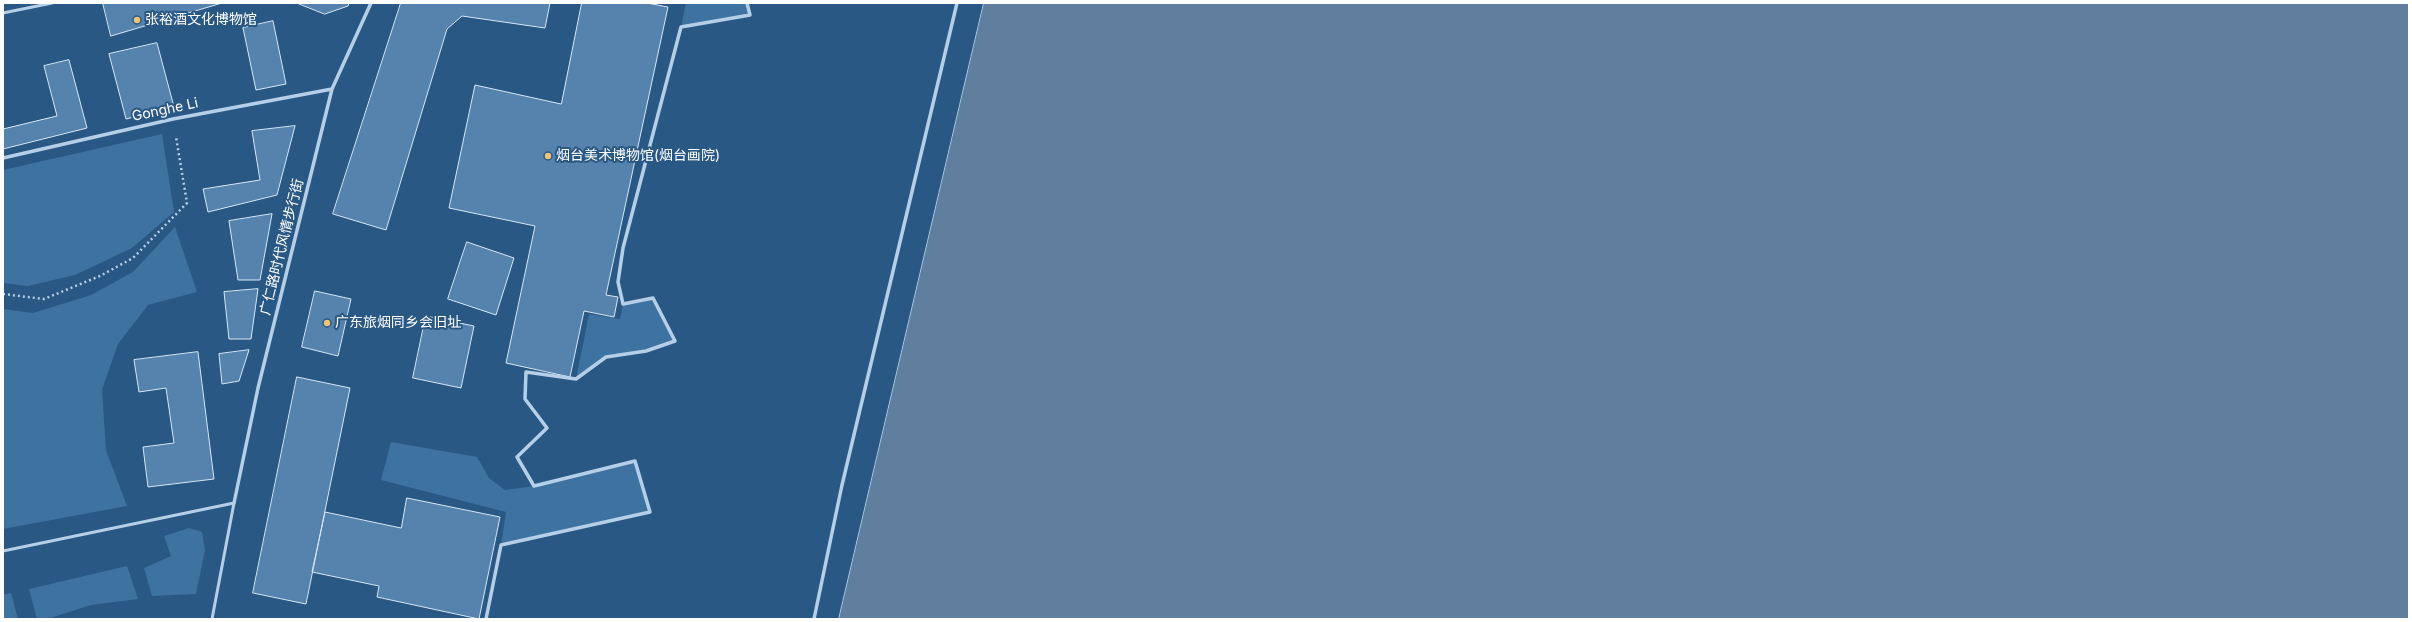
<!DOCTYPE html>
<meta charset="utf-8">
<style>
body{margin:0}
#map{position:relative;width:2412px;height:622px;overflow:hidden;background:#295884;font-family:Inter,sans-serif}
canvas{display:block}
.frame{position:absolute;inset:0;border:4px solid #fff;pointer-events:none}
</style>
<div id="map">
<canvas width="2412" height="622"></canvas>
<div class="frame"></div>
</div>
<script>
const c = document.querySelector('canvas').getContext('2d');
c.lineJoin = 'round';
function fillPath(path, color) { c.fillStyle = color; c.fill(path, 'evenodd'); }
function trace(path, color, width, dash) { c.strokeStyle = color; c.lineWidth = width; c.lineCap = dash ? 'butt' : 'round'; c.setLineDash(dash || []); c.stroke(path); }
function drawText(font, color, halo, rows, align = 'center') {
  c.font = font + ' Inter,"Noto Sans SC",sans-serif'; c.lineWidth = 4; c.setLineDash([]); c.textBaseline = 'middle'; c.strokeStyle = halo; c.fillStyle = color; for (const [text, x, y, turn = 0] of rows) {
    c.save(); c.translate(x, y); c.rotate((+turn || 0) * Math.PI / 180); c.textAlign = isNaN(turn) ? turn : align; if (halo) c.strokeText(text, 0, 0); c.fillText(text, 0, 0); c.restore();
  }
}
const green = new Path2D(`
 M 686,3 L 747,3 L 750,15 L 681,27 Z
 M 162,134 L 174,212 L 132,248 L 75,275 L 28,286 L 3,283 L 3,170 Z
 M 175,227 L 197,292 L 148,305 L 118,344 L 102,390 L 106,450 L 127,506 L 3,529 L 3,309 L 33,313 L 91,295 L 133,272 Z
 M 653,298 L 675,341 L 646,351 L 606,357 L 576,379 L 589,314 L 620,319 L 623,304 Z
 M 391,442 L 477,457 L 489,478 L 505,490 L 534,486 L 635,461 L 650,512 L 501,545 L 506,512 L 381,480 Z
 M 189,528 L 202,532 L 205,550 L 196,594 L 152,596 L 144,568 L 171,556 L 164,536 Z
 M 127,566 L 138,599 L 91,605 L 47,619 L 37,619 L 29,589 Z
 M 11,593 L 18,619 L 3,619 L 3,595 Z`);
const water = new Path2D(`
 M 984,3 L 2409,3 L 2409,619 L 839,619 Z`);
const building = new Path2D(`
 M 103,3 L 222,3 L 111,36 Z
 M 297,3 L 349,3 L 348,6 L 325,14 Z
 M 401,3 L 550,3 L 545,28 L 462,16 L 447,29 L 386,230 L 333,214 Z
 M 582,3 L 647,3 L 668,7 L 606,295 L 618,297 L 614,317 L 584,311 L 570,377 L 506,363 L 535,226 L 449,208 L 475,85 L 561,104 Z
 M 273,21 L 286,84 L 256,90 L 243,28 Z
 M 157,43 L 174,107 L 126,119 L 109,54 Z
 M 69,60 L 87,128 L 3,149 L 3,129 L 57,116 L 44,66 Z
 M 295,126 L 277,195 L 208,212 L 203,189 L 260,180 L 252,131 Z
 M 272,214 L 260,280 L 238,280 L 229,221 Z
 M 467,242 L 514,258 L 496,315 L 448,299 Z
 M 258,289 L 251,339 L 229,339 L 224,292 Z
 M 315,291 L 351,299 L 338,356 L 302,347 Z
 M 426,316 L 474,326 L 461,388 L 413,378 Z
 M 249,350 L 239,381 L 222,384 L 219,354 Z
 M 198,352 L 214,479 L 148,487 L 143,447 L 174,443 L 166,388 L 139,392 L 134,360 Z
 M 297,377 L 350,388 L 306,604 L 253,593 Z
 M 407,498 L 500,517 L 479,619 L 377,597 L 379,586 L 312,572 L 325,512 L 401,528 Z`);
const path = new Path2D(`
 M 3,294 L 44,299 L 100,276 L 133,258 L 187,203 L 176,137`);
const service = new Path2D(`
 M 3,13 L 52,3
 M 3,551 L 234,503 L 212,619`);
const pedestrian = new Path2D(`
 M 3,158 L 173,119 L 332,89
 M 234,503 L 258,388 L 332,89 L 371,3
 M 486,619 L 501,545 L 650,512 L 635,461 L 534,486 L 517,457 L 547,428 L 525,399 L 526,372 L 576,379 L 606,357 L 646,351 L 675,341 L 653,298 L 623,304 L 618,282 L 623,248 L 681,27 L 750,15 L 747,3
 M 814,619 L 842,485 L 957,3`);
const markers = [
 [137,20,4,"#edc47b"],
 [548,156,4,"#edc47b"],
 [327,323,4,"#edc47b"]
];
const poiNames = [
 ["张裕酒文化博物馆",145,20],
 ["烟台美术博物馆(烟台画院)",556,156],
 ["广东旅烟同乡会旧址",335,323]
];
const streetNames = [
 ["Gonghe Li",165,110,-12],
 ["广仁路时代风情步行街",282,247,-76]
];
fillPath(green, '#3e72a0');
fillPath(water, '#607e9d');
trace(water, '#a9cae7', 1);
fillPath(building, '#5683ad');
trace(building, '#d7e7f6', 1);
trace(path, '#b4cfe7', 2.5, [2, 3]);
trace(service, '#b4cfe7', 3);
trace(pedestrian, '#b4cfe7', 3.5);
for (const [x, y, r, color] of markers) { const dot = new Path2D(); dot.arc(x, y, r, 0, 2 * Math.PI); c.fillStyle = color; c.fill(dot); trace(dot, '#295884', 1.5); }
drawText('14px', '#fff', '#295884', poiNames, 'left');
drawText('14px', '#fff', '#295884', streetNames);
</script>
